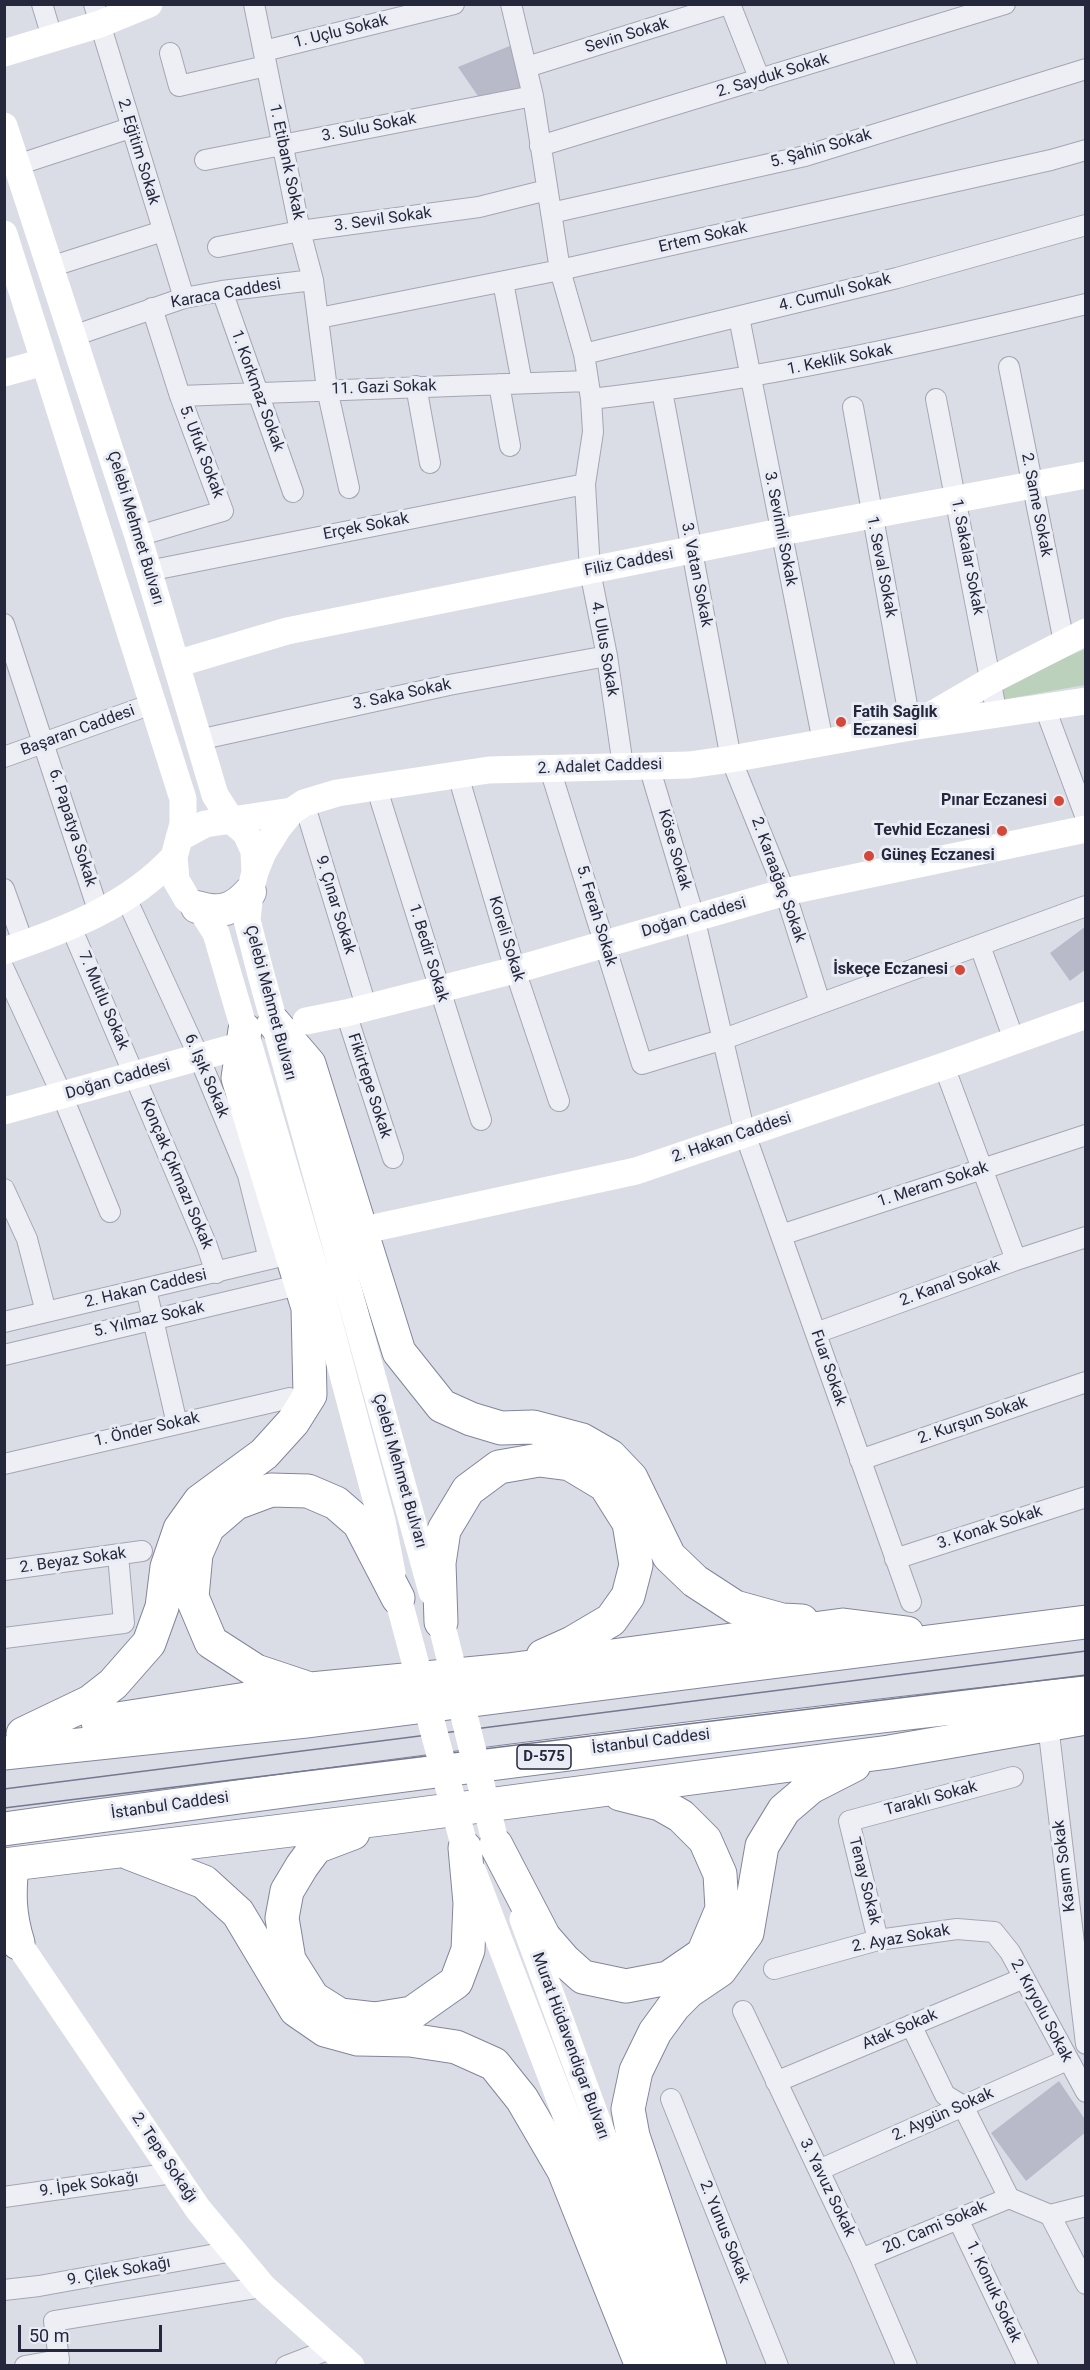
<!DOCTYPE html>
<meta charset="utf-8">
<style>
body{margin:0}
#map{position:relative;width:1090px;height:2370px;overflow:hidden;background:#dbdde6;font-family:Roboto,sans-serif}
canvas{display:block}
.frame{position:absolute;inset:0;border:6px solid #25273d;pointer-events:none}
.scale{position:absolute;left:18px;top:2325px;width:144px;height:27px;box-sizing:border-box;border:3px solid #25273d;border-top:0;padding-left:8px;font-size:18px;line-height:21px;white-space:nowrap;color:#25273d;-webkit-text-stroke:4px #eaecf4;paint-order:stroke}
</style>
<div id="map">
<canvas width="1090" height="2370"></canvas>
<div class="frame"></div>
<div class="scale">50 m</div>
</div>
<script>
const c = document.querySelector('canvas').getContext('2d');
c.lineJoin = 'round';
function fillPath(path, color) { c.fillStyle = color; c.fill(path, 'evenodd'); }
function trace(path, color, width, dash) { c.strokeStyle = color; c.lineWidth = width; c.lineCap = dash ? 'butt' : 'round'; c.setLineDash(dash || []); c.stroke(path); }
function drawText(font, color, halo, rows, align = 'center') {
  c.font = font + ' Roboto,sans-serif'; c.lineWidth = 6; c.setLineDash([]); c.textBaseline = 'middle'; c.strokeStyle = halo; c.fillStyle = color; for (const [text, x, y, turn = 0] of rows) {
    c.save(); c.translate(x, y); c.rotate((+turn || 0) * Math.PI / 180); c.textAlign = isNaN(turn) ? turn : align; if (halo) c.strokeText(text, 0, 0); c.fillText(text, 0, 0); c.restore();
  }
}
const green = new Path2D(`
 M 1085,649 L 1085,685 L 1001,700 L 999,686 Z`);
const building = new Path2D(`
 M 512,45 L 522,71 L 521,93 L 482,102 L 458,67 Z
 M 1086,926 L 1086,969 L 1070,981 L 1050,953 Z
 M 1059,2081 L 1086,2121 L 1086,2132 L 1026,2181 L 991,2133 Z`);
const street = new Path2D(`
 M 42,4 L 52,37
 M 94,4 L 184,298
 M 254,4 L 300,231 L 313,280 L 327,389 L 349,488
 M 511,4 L 533,96 L 560,270 L 584,354 L 591,399 L 593,432 L 585,484 L 590,571 L 607,656 L 623,766
 M 730,4 L 760,80
 M 264,51 L 454,4
 M 170,53 L 179,86 L 266,66
 M 527,67 L 728,4
 M 540,146 L 1005,4
 M 205,160 L 533,96
 M 17,165 L 130,128
 M 551,213 L 805,156 L 1086,69
 M 218,247 L 300,231 L 479,207 L 547,190
 M 50,267 L 163,231
 M 503,282 L 522,383
 M 222,291 L 293,492
 M 739,317 L 823,742
 M 319,318 L 560,270 L 1051,160 L 1086,150
 M 73,336 L 184,298 L 222,291 L 313,280
 M 584,354 L 897,278 L 1086,225
 M 1009,367 L 1064,642
 M 499,384 L 510,446
 M 416,386 L 430,463
 M 662,391 L 731,759 L 785,892 L 820,1003
 M 180,396 L 588,381
 M 591,399 C 759,380 922,344 1086,304
 M 936,399 L 997,715
 M 853,407 L 911,727
 M 138,536 L 223,511 L 180,396 L 152,308
 M 148,571 L 585,484
 M 4,624 L 99,913
 M 1045,708 L 1086,818
 M 198,740 L 449,685 L 607,656
 M 4,757 L 152,704
 M 649,766 L 694,917 L 745,1134 L 911,1602
 M 550,769 L 642,1064 L 724,1039 L 1086,906
 M 458,775 L 515,970 L 559,1101
 M 376,786 L 481,1120
 M 304,803 L 366,1006
 M 4,889 L 24,945
 M 126,898 L 199,1057 L 248,1175 L 269,1259
 M 71,927 L 207,1246 L 216,1273
 M 980,946 L 1014,1040
 M 4,969 L 62,1095 L 110,1212
 M 346,1013 L 393,1158
 M 944,1066 L 1016,1260
 M 4,1189 L 27,1239 L 46,1312
 M 781,1235 L 1086,1135
 M 146,1289 L 177,1424
 M 4,1322 L 282,1256
 M 816,1333 L 1016,1260 L 1086,1237
 M 4,1355 L 294,1286
 M 860,1460 L 1086,1382
 M 4,1464 L 290,1398
 M 895,1559 L 1086,1497
 M 4,1570 L 142,1551
 M 4,1638 L 124,1623 L 118,1555
 M 1048,1725 L 1086,2044
 M 878,1940 L 849,1821 L 1013,1777
 M 774,1969 L 878,1940 L 957,1929 L 994,1932 L 1010,1952 L 1086,2092
 M 743,2011 L 861,2259 L 907,2366
 M 911,2025 L 945,2095 L 963,2106 L 1009,2198 L 1050,2215 L 1086,2284
 M 776,2082 L 1024,1978
 M 671,2099 L 778,2366
 M 819,2170 L 1067,2060
 M 4,2197 L 173,2173
 M 1050,2215 L 1086,2206
 M 958,2219 L 1028,2366
 M 861,2259 L 1009,2198
 M 4,2290 L 39,2286 L 233,2251
 M 25,2366 L 59,2360 L 54,2321 L 263,2287
 M 286,2366 L 330,2349`);
const secondary = new Path2D(`
 M 4,53 L 100,24 L 149,4
 M 4,126 L 138,536 L 215,795 L 231,820 L 246,833 L 254,851 L 255,872 L 250,892 L 247,920 L 260,971 L 432,1592
 M 4,234 L 183,799 L 183,824 L 174,857 L 176,880 L 187,899 L 204,914 L 216,933 L 318,1281 L 382,1521 L 392,1573
 M 4,373 L 44,362
 M 176,664 L 287,631 L 781,532 L 1086,475
 M 923,720 L 990,681 L 1086,632
 M 179,838 L 205,824 L 292,811
 M 255,872 L 263,852 L 278,828 L 292,811 L 304,803 L 337,793 L 489,770 L 689,765 L 731,759 L 911,727 L 1086,701
 M 4,951 C 66,930 129,906 174,857
 M 306,1021 L 346,1013 L 515,970 L 785,892 L 1086,829
 M 4,1111 L 232,1048
 M 369,1229 L 636,1171 L 944,1066 L 1086,1015
 M 473,1872 L 662,2366
 M 523,1919 L 687,2366
 M 5,1928 L 18,1943 L 198,2209 L 263,2287 L 351,2366`);
const primary = new Path2D(`
 M 197,907 C 221,914 234,910 250,892`);
const highway = new Path2D(`
 M 274,1023 L 309,1064 L 399,1352 L 442,1406 L 471,1419 L 501,1428 L 533,1427 L 582,1440 L 610,1456 L 631,1478 L 669,1556 L 695,1581 L 735,1607 L 782,1620 L 802,1621
 M 441,1622 L 439,1563 L 444,1530 L 468,1490 L 499,1467 L 539,1460 L 570,1464 L 605,1485 L 629,1523 L 636,1565 L 628,1596 L 611,1620 L 572,1643 L 543,1656
 M 304,1687 L 256,1671 L 211,1642 L 192,1597 L 196,1554 L 208,1527 L 236,1503 L 271,1490 L 308,1491 L 336,1503 L 359,1523 L 398,1598
 M 98,1722 L 311,1689 L 508,1670 L 843,1625 L 907,1633
 M 23,1734 L 90,1702 L 113,1684 L 149,1643 L 162,1607 L 167,1567 L 180,1529 L 200,1501 L 264,1454 L 293,1422 L 310,1395 L 308,1308 L 238,1078 L 245,1030
 M 4,1753 L 306,1721 L 1086,1622
 M 4,1829 C 364,1779 724,1732 1086,1693
 M 353,1833 L 316,1847 L 302,1866 L 287,1891 L 282,1918 L 289,1960 L 313,1998 L 340,2015 L 375,2019 L 412,2013 L 456,1982 L 468,1950 L 470,1903 L 465,1848
 M 496,1845 L 544,1937 L 564,1960 L 583,1977 L 626,1986 L 668,1978 L 703,1954 L 722,1909 L 720,1874 L 705,1840 L 681,1816 L 660,1804 L 620,1794
 M 129,1853 L 204,1882 L 238,1913 L 296,2010 L 325,2030 L 358,2039 L 410,2040 L 456,2047 L 494,2064 L 522,2099 L 564,2171 L 642,2366
 M 12,1864 C 9,1894 9,1914 18,1943
 M 4,1865 L 397,1817 L 889,1752 L 1086,1718
 M 710,2366 L 633,2136 L 628,2109 L 636,2071 L 655,2032 L 674,2006 L 689,1991 L 720,1970 L 747,1933 L 762,1846 L 784,1810 L 811,1787 L 854,1765`);
const tram = new Path2D(`
 M 4,1789 L 1086,1651
 M 4,1808 L 1086,1675`);
const secondaryBridge = new Path2D(`
 M 398,1598 L 465,1848
 M 441,1622 L 496,1845`);
const markers = [
 [841,722,6,"#d34838"],
 [1059,801,6,"#d34838"],
 [1002,831,6,"#d34838"],
 [869,856,6,"#d34838"],
 [960,970,6,"#d34838"]
];
const shields = [
 [544,1757,54]
];
const shieldNames = [
 ["D-575",544,1757]
];
const streetNames = [
 ["1. Uçlu Sokak",341,32,-14],
 ["Sevin Sokak",627,36,-17],
 ["2. Sayduk Sokak",773,76,-17],
 ["3. Sulu Sokak",369,128,-11],
 ["5. Şahin Sokak",821,149,-16],
 ["2. Eğitim Sokak",138,152,73],
 ["1. Etibank Sokak",286,162,78],
 ["3. Sevil Sokak",383,220,-8],
 ["Ertem Sokak",703,238,-13],
 ["4. Cumulı Sokak",835,293,-14],
 ["Karaca Caddesi",226,294,-10],
 ["1. Keklik Sokak",840,360,-11],
 ["11. Gazi Sokak",384,388,-2],
 ["1. Korkmaz Sokak",257,391,70],
 ["5. Ufuk Sokak",201,452,69],
 ["2. Same Sokak",1036,505,79],
 ["Erçek Sokak",366,527,-11],
 ["Çelebi Mehmet Bulvarı",135,528,73],
 ["3. Sevimli Sokak",780,529,79],
 ["1. Sakalar Sokak",967,557,79],
 ["Filiz Caddesi",629,563,-11],
 ["1. Seval Sokak",881,567,79],
 ["3. Vatan Sokak",696,575,79],
 ["4. Ulus Sokak",604,649,80],
 ["3. Saka Sokak",402,695,-12],
 ["Başaran Caddesi",78,731,-20],
 ["2. Adalet Caddesi",600,767,-2],
 ["6. Papatya Sokak",72,828,72],
 ["Köse Sokak",674,850,74],
 ["2. Karaağaç Sokak",778,880,70],
 ["9. Çınar Sokak",335,905,73],
 ["5. Ferah Sokak",596,916,73],
 ["Doğan Caddesi",694,918,-16],
 ["Koreli Sokak",506,939,73],
 ["1. Bedir Sokak",428,953,73],
 ["7. Mutlu Sokak",103,1001,67],
 ["Çelebi Mehmet Bulvarı",270,1003,75],
 ["6. Işık Sokak",206,1076,67],
 ["Doğan Caddesi",118,1080,-16],
 ["Fikirtepe Sokak",369,1086,72],
 ["2. Hakan Caddesi",732,1138,-19],
 ["Konçak Çıkmazı Sokak",176,1174,67],
 ["1. Meram Sokak",933,1185,-18],
 ["2. Kanal Sokak",950,1284,-20],
 ["2. Hakan Caddesi",146,1289,-13],
 ["5. Yılmaz Sokak",149,1320,-13],
 ["Fuar Sokak",828,1368,71],
 ["2. Kurşun Sokak",973,1421,-19],
 ["1. Önder Sokak",147,1430,-13],
 ["Çelebi Mehmet Bulvarı",399,1471,74],
 ["3. Konak Sokak",990,1528,-18],
 ["2. Beyaz Sokak",73,1561,-8],
 ["İstanbul Caddesi",651,1742,-7],
 ["Taraklı Sokak",931,1799,-15],
 ["İstanbul Caddesi",170,1806,-8],
 ["Kasım Sokak",1065,1866,-97],
 ["Tenay Sokak",864,1881,76],
 ["2. Ayaz Sokak",901,1939,-10],
 ["2. Kıryolu Sokak",1041,2011,62],
 ["Atak Sokak",900,2030,-23],
 ["Murat Hüdavendigar Bulvarı",570,2046,70],
 ["2. Aygün Sokak",943,2115,-24],
 ["2. Tepe Sokağı",164,2158,56],
 ["9. İpek Sokağı",89,2185,-8],
 ["3. Yavuz Sokak",827,2188,64],
 ["20. Cami Sokak",935,2228,-23],
 ["2. Yunus Sokak",724,2232,68],
 ["9. Çilek Sokağı",119,2272,-10],
 ["1. Konuk Sokak",993,2292,65]
];
const poiNames = [
 ["Fatih Sağlık",853,713,"left"],
 ["Eczanesi",853,731,"left"],
 ["Pınar Eczanesi",1047,801],
 ["Tevhid Eczanesi",990,831],
 ["Güneş Eczanesi",881,856,"left"],
 ["İskeçe Eczanesi",948,970]
];
fillPath(green, '#bcd1bc');
fillPath(building, '#b8bac9');
trace(street, '#a4a6b3', 22);
trace(primary, '#9a9eb2', 34);
trace(highway, '#82869d', 35);
trace(street, '#eeeef5', 20);
trace(secondary, '#fff', 27);
trace(primary, '#fff', 32);
trace(highway, '#fff', 33);
trace(tram, '#747890', 1.5);
trace(secondaryBridge, '#fff', 27);
for (const [x, y, r, color] of markers) { const dot = new Path2D(); dot.arc(x, y, r, 0, 2 * Math.PI); c.fillStyle = color; c.fill(dot); trace(dot, '#eaecf4', 2); }
for (const [x, y, w] of shields) { const box = new Path2D(); box.roundRect(x - w / 2, y - 12, w, 24, 4.5); c.fillStyle = '#eaecf4'; c.fill(box); trace(box, '#25273d', 1.5); }
drawText('bold 15px', '#25273d', null, shieldNames);
drawText('16px', '#25273d', '#eaecf4', streetNames);
drawText('bold 16px', '#25273d', '#eaecf4', poiNames, 'right');
</script>
